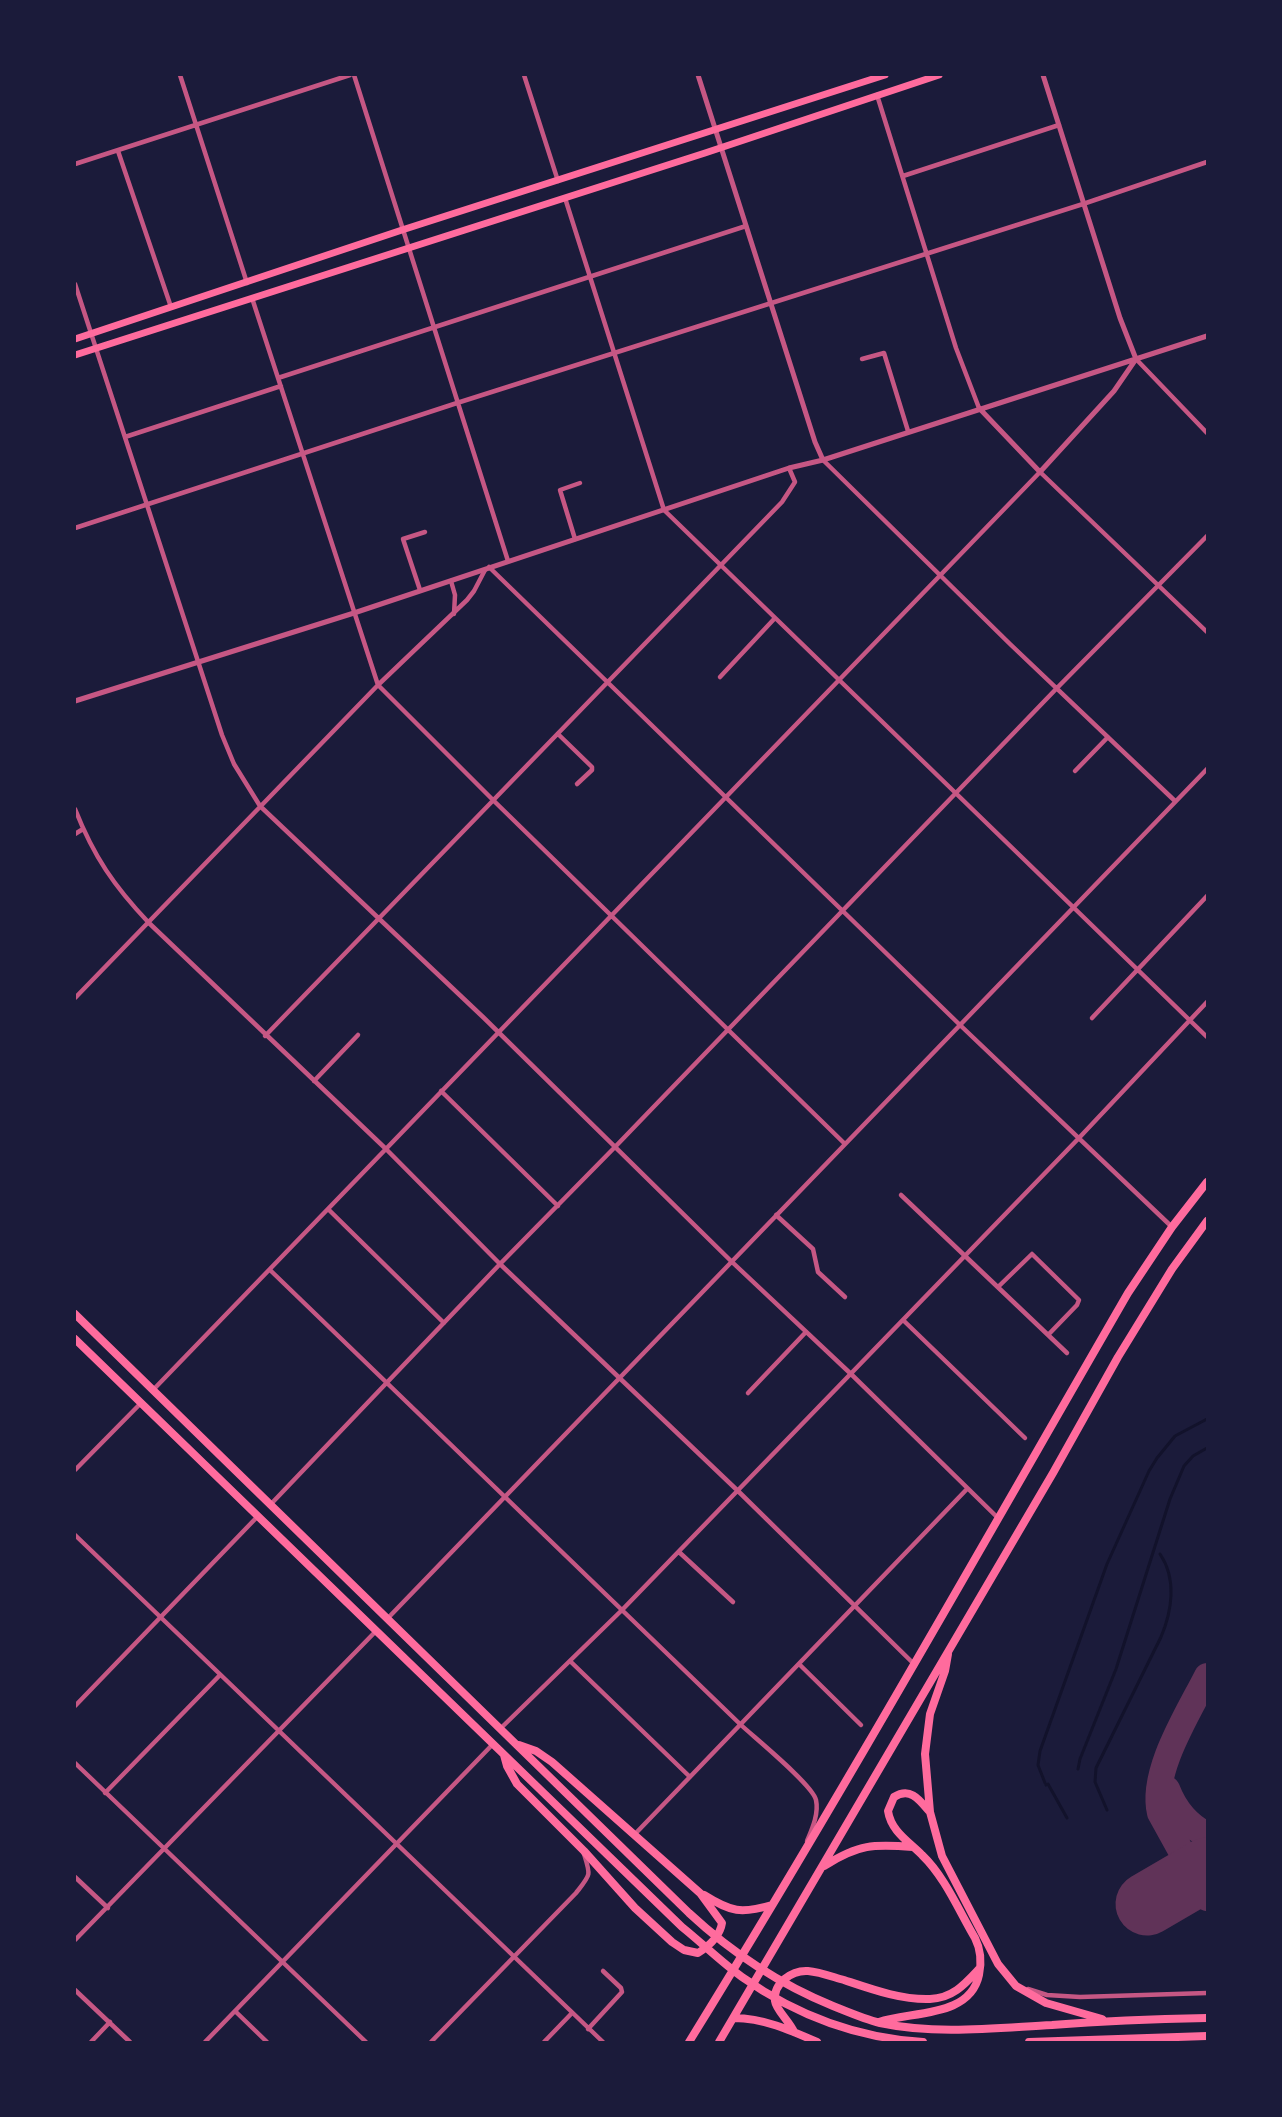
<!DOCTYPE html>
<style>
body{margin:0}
#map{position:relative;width:1282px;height:2117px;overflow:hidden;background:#1b1b3a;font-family:"Archivo Narrow",sans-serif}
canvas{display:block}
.frame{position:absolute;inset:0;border:76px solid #1b1b3a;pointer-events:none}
</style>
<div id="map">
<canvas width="1282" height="2117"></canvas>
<div class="frame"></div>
</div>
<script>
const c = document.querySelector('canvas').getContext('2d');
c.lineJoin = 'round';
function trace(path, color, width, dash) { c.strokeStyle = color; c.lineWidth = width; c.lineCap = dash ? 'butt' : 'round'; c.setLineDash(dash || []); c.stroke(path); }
const stream = new Path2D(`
 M 1078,1769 L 1080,1759 L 1116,1669 L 1170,1499 L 1184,1466 L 1193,1456 L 1207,1448
 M 1045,1783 L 1038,1765 L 1040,1751 L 1107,1564 L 1149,1471 L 1157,1458 L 1175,1436 L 1207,1419
 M 1046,1785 L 1048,1784 L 1067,1818
 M 1107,1810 L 1095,1782 L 1096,1768 L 1161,1637 C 1172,1611 1177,1579 1160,1554`);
const taxiway = new Path2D(`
 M 1207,1676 C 1189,1712 1150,1772 1160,1813 L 1207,1898
 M 1167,1789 C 1175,1810 1187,1825 1207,1835`);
const runway = new Path2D(`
 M 1147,1904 L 1207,1869`);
const minor = new Path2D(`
 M 180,75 L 247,283
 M 354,75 L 508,561
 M 524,75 L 558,181
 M 877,95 L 956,348 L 979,408
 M 118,151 L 171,307
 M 75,164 L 350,75
 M 903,176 L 1059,125
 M 565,198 L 664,510 L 1207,1037
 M 75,284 L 222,735 L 234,764 L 260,806 L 484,1018 L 731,1261 L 851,1374 L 998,1518
 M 252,298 L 378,685 L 494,801 L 845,1144
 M 862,359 L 884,353 L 908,431
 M 1136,359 L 1207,433
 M 278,378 L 746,226
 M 125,437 L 281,386
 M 823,460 L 1010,644 L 1175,801
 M 75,528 L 457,403 L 1083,204 L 1207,162
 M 575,539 L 560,490 L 580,483
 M 489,567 L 960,1025 L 1172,1227
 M 451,581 L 455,595 L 454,614
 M 420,590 L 403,539 L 425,532
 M 720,677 L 775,618
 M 558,734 L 592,767 L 592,770 L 577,784
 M 1075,771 L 1108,737
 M 75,809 C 94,857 114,886 149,923 L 386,1149 L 500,1264 L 738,1491 L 915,1665
 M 75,834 L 83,829
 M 75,998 L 378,685 L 467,600 L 474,591 L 485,570
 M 1092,1018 L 1207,896
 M 265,1036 L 782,502 L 795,482 L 789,468
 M 314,1081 L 358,1035
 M 441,1091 L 558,1206
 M 901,1195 L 1067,1353
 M 328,1209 L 444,1323
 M 776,1215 L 813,1249 L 818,1272 L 845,1297
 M 270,1270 L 741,1725 C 755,1738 813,1785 816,1800 C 819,1814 812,1829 807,1841
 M 998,1287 L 1032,1254 L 1079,1300 L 1077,1305 L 1048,1335
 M 903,1320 L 1025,1438
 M 153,1390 L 1040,472 L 1207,632
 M 748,1393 L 805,1333
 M 75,1470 L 141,1403
 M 271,1504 L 500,1264 L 615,1147 L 1057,688 L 1207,536
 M 75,1535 L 603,2042
 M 679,1552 L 733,1602
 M 388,1618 L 1207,769
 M 570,1661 L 690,1777
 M 799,1664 L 861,1725
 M 75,1706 L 258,1516
 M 501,1728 L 622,1610 L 1078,1139 L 1207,1002
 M 75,1763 L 366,2042
 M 105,1793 L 220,1675
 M 635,1834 L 967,1489
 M 75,1877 L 108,1908
 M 75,1940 L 376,1631
 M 1028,1989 L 1047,1995 L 1080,1997 L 1207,1993
 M 75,1990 L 130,2042
 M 235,2011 L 267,2042
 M 588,2029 L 622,1992 L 621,1988 L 603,1971
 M 91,2042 L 110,2022
 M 205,2042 L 493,1744
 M 431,2042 L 576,1893 C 591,1874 591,1876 584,1854
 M 544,2042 L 572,2013`);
const tertiary = new Path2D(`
 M 698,75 L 815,442 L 823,460
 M 1043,75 L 1120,318 L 1136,359
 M 979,408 L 1040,472 L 1114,391 L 1136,359
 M 75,701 L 354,613 L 789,468 L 823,460 L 1207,336`);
const primary = new Path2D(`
 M 75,339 L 402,230 L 885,75
 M 75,355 L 705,153 L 939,75`);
const trunk = new Path2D(`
 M 75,1314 L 689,1913 C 731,1952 779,1984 833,2006 C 848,2012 864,2019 880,2023 C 937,2035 995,2028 1052,2025 C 1104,2021 1155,2019 1207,2018
 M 75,1339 L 682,1927 C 702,1943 721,1962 742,1977 C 796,2015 857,2038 923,2042
 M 948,1654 L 945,1671 L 930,1714 L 925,1754 L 930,1812 L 942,1856 L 998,1964 L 1016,1986 L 1046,2003 L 1102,2019
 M 504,1755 L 507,1766 L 517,1784 L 584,1851 L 635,1908 L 672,1942 L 684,1950 L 698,1953 C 709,1946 720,1936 722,1923 L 700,1893 L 552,1762 L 536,1751 L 519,1745
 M 824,1866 C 859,1844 873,1844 913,1847
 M 704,1895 C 731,1912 741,1914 772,1905
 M 734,2018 C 763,2018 790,2030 817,2042
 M 879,2022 C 911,2011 970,2018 979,1975 C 982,1961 981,1950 975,1938 C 959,1911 945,1877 922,1855 C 908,1841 891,1831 888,1811 L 894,1797 C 910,1787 919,1799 929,1811
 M 794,2032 C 790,2022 776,2010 775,2001 C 773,1983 792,1970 808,1971 C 820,1972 833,1977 844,1980 C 871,1989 901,2000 930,1999 C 953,1998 965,1984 979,1969
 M 689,2042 C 841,1796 983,1544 1128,1293 L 1172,1227 L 1207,1182
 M 719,2042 L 1053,1473 L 1118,1357 L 1172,1269 L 1207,1221
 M 1029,2042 L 1207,2036`);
trace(stream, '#12122b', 3);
trace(taxiway, '#603358', 26);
trace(runway, '#603358', 63);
trace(minor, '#c65784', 4.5);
trace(tertiary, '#c65784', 5);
trace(primary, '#ff6b9d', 7);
trace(trunk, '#ff6b9d', 8);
</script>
